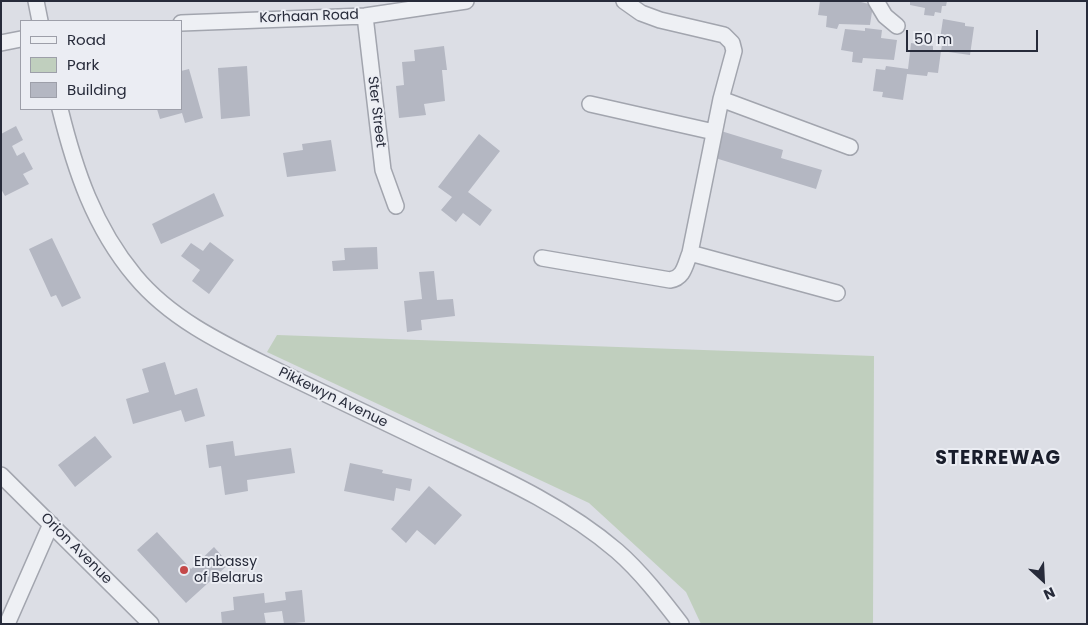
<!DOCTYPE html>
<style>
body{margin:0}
#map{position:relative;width:1088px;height:625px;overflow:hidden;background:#dcdee5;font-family:Poppins,sans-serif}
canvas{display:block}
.frame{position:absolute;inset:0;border:2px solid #272b3a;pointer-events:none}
.legend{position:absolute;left:20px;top:20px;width:162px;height:90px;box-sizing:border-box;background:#ebedf3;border:1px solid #9d9fa9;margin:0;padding:6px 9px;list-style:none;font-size:15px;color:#272b3a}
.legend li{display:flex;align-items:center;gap:10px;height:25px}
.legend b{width:25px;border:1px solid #9d9fa9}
.north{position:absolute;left:1018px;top:555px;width:50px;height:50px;-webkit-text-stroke:4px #ebedf3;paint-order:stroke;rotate:155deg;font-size:14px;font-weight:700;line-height:20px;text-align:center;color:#272b3a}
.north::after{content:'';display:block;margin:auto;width:18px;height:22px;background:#272b3a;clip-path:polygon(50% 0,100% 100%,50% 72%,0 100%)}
.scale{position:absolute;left:906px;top:30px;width:132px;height:22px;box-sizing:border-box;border:2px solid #272b3a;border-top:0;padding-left:6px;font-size:15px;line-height:18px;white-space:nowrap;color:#272b3a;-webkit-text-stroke:4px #ebedf3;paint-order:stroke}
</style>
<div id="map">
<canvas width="1088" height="625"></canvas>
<div class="frame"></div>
<ul class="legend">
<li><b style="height:6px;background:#eef0f4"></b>Road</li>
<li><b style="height:14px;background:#c0cfbe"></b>Park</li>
<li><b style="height:14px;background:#b4b7c2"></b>Building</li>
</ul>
<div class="north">N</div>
<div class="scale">50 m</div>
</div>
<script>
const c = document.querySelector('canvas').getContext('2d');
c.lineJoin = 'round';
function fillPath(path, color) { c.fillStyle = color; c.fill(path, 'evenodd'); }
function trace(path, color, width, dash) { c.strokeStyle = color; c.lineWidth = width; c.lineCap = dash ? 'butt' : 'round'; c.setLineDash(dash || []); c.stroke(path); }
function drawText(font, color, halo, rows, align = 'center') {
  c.font = font + ' Poppins,sans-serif'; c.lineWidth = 4; c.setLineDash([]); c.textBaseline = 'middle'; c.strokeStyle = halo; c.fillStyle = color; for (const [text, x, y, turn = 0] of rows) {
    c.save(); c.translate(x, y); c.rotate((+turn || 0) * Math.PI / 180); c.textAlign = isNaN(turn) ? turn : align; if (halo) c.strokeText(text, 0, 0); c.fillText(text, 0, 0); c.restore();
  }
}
const green = new Path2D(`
 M 277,335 L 874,356 L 873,624 L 701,624 L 686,592 L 589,503 L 267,352 Z`);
const building = new Path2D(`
 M 820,1 L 857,1 L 873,5 L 870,25 L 839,24 L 837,29 L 826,27 L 827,16 L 818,15 Z
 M 910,1 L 947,1 L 946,6 L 942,6 L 941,13 L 935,12 L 934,16 L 924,15 L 925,8 L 910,5 Z
 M 943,19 L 965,23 L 965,26 L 974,27 L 970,55 L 941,51 L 943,39 L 940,39 Z
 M 865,28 L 882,30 L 881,38 L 897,40 L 894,60 L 863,58 L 862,63 L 852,62 L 853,52 L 841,50 L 845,29 L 865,31 Z
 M 911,43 L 933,46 L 933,50 L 941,51 L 938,73 L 928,72 L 927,76 L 907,74 L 903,100 L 882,97 L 883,92 L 873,91 L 876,69 L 885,70 L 886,66 L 908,69 Z
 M 444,46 L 447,70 L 442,70 L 445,101 L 424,104 L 426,115 L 399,118 L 396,86 L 404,85 L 402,62 L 415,61 L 414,50 Z
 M 247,66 L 250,116 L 221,119 L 218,68 Z
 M 189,69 L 203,118 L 185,123 L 182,113 L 160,119 L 157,109 L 181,109 L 181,71 Z
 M 16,126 L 23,140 L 12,146 L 17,156 L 24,152 L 33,169 L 23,174 L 29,184 L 5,196 L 1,189 L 1,134 Z
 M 721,131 L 783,150 L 781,158 L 822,170 L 816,189 L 712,157 Z
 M 479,134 L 500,151 L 468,192 L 492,210 L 480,226 L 463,213 L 456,222 L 441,210 L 452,197 L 438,187 Z
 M 331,140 L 336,171 L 287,177 L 283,153 L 303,150 L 302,144 Z
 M 214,193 L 224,216 L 161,244 L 152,224 Z
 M 52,238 L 81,298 L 62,307 L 56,295 L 51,297 L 29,249 Z
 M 210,242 L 234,260 L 209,294 L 192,281 L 200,270 L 181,256 L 191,243 L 203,251 Z
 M 377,247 L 378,269 L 333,271 L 332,261 L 345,260 L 344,248 Z
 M 434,271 L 437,300 L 453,299 L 455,316 L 421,320 L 422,330 L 407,332 L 404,301 L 422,299 L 419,272 Z
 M 165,362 L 175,395 L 197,388 L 205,416 L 185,422 L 181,410 L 133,424 L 126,399 L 149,392 L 142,369 Z
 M 95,436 L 112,457 L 75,487 L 58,465 Z
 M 233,441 L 235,456 L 291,448 L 295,473 L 247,480 L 248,491 L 225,495 L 221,466 L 209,468 L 206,445 Z
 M 350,463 L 383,470 L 382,473 L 412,479 L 410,491 L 396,488 L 394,501 L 344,491 Z
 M 429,486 L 462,515 L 435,545 L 417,530 L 406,543 L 391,529 Z
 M 157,532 L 191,569 L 214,547 L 229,564 L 186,603 L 137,550 Z
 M 302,590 L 305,622 L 284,624 L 282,611 L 264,613 L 266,624 L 222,624 L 221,612 L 234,610 L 233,597 L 264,593 L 265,603 L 286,600 L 285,592 Z`);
const minor = new Path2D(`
 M 36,1 L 40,21
 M 876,1 L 885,16 L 897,26
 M 365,16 L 383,170 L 396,206
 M 181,23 L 365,16 L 466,1
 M 1,43 L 21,39
 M 721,99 L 850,147
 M 590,104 L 714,132
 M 60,109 C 75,170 94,227 135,276 C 173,322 230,347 282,373 C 332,397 381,421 430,444 C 495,475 562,504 617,551 C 641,572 661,598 681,624
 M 690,253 L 837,293
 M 542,258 L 670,280 C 684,278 685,265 690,253 L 721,99 L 734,51 L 732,43 L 724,35 L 660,20 L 641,13 L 624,1
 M 1,475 L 151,624
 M 7,624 L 51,524`);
const markers = [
 [184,570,5,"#c44849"]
];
const streetNames = [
 ["Korhaan Road",309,17,-2],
 ["Ster Street",376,112,83],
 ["Pikkewyn Avenue",333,398,26],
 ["Orion Avenue",76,549,45]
];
const poiNames = [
 ["Embassy",194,562],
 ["of Belarus",194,578]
];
const districtNames = [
 ["STERREWAG",998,459]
];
fillPath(green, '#c0cfbe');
fillPath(building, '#b4b7c2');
trace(minor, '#a2a5ae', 18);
trace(minor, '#eef0f4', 15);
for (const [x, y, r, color] of markers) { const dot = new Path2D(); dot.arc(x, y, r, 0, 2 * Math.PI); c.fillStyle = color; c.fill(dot); trace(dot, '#ebedf3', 2); }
drawText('14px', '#272b3a', '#ebedf3', streetNames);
drawText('14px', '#272b3a', '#ebedf3', poiNames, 'left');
c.letterSpacing = '1px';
drawText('bold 19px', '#191d2b', '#ebedf3', districtNames);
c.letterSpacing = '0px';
</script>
